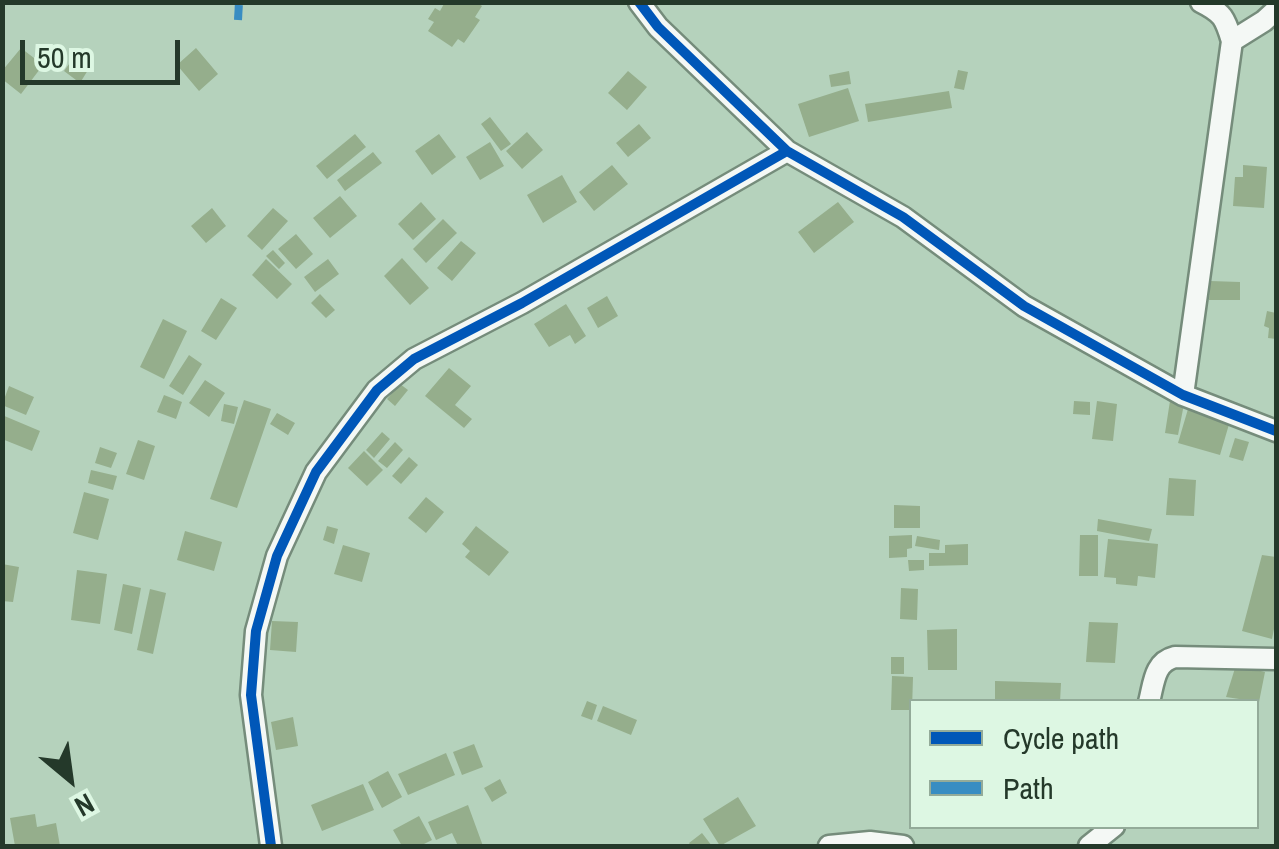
<!DOCTYPE html>
<style>
body{margin:0}
#map{position:relative;width:1279px;height:849px;overflow:hidden;background:#b5d2bc;font-family:"Archivo Narrow",sans-serif}
canvas{display:block}
.frame{position:absolute;inset:0;border:5px solid #24392a;pointer-events:none}
.legend{position:absolute;left:909px;top:699px;width:350px;height:130px;box-sizing:border-box;background:#ddf7e3;border:2px solid #93ab99;margin:0;padding:12px 18px;list-style:none;font-size:30px;color:#24392a}
.legend li{display:flex;align-items:center;gap:20px;height:50px}
.legend b{width:50px;border:2px solid #93ab99}
.north{position:absolute;left:20px;top:729px;width:100px;height:100px;-webkit-text-stroke:8px #ddf7e3;paint-order:stroke;rotate:151deg;font-size:28px;font-weight:700;line-height:40px;text-align:center;color:#24392a}
.north::after{content:'';display:block;margin:auto;width:35px;height:45px;background:#24392a;clip-path:polygon(50% 0,100% 100%,50% 72%,0 100%)}
.scale{position:absolute;left:20px;top:40px;width:160px;height:45px;box-sizing:border-box;border:5px solid #24392a;border-top:0;padding-left:12px;font-size:30px;line-height:35px;white-space:nowrap;color:#24392a;-webkit-text-stroke:8px #ddf7e3;paint-order:stroke}
</style>
<div id="map">
<canvas width="1279" height="849"></canvas>
<div class="frame"></div>
<ul class="legend">
<li><b style="height:12px;background:#0057b8"></b>Cycle path</li>
<li><b style="height:12px;background:#388dc2"></b>Path</li>
</ul>
<div class="north">N</div>
<div class="scale">50 m</div>
</div>
<script>
const c = document.querySelector('canvas').getContext('2d');
c.lineJoin = 'round';
function fillPath(path, color) { c.fillStyle = color; c.fill(path, 'evenodd'); }
function trace(path, color, width, dash) { c.strokeStyle = color; c.lineWidth = width; c.lineCap = dash ? 'butt' : 'round'; c.setLineDash(dash || []); c.stroke(path); }
const building = new Path2D(`
 M 445,2 L 476,2 L 482,6 L 475,17 L 480,20 L 464,43 L 458,39 L 452,47 L 428,31 L 434,22 L 428,19 L 435,8 L 440,11 Z
 M 21,48 L 43,65 L 21,94 L 2,79 L 2,71 Z
 M 196,48 L 218,74 L 199,91 L 177,65 Z
 M 72,60 L 88,70 L 80,83 L 64,71 Z
 M 958,70 L 968,72 L 964,90 L 954,88 Z
 M 628,71 L 647,87 L 627,110 L 608,93 Z
 M 849,71 L 851,84 L 831,87 L 829,75 Z
 M 848,88 L 859,121 L 809,137 L 798,104 Z
 M 949,91 L 952,108 L 868,122 L 865,104 Z
 M 490,117 L 511,144 L 501,151 L 481,124 Z
 M 639,124 L 651,138 L 628,157 L 616,143 Z
 M 527,132 L 543,150 L 522,169 L 506,151 Z
 M 355,134 L 366,147 L 327,179 L 316,166 Z
 M 439,134 L 456,157 L 432,175 L 415,151 Z
 M 490,142 L 504,166 L 480,180 L 466,157 Z
 M 373,152 L 382,163 L 345,191 L 337,180 Z
 M 612,165 L 628,184 L 594,211 L 579,192 Z
 M 1243,165 L 1267,167 L 1264,208 L 1233,206 L 1235,177 L 1243,177 Z
 M 562,175 L 577,202 L 543,223 L 527,195 Z
 M 340,196 L 357,216 L 330,238 L 313,218 Z
 M 421,202 L 436,219 L 413,240 L 398,224 Z
 M 838,202 L 854,222 L 814,253 L 798,232 Z
 M 212,208 L 226,226 L 206,243 L 191,226 Z
 M 273,208 L 288,221 L 262,250 L 247,236 Z
 M 443,219 L 457,233 L 426,263 L 413,249 Z
 M 296,234 L 313,254 L 296,269 L 278,249 Z
 M 461,241 L 476,253 L 452,281 L 437,268 Z
 M 273,250 L 285,263 L 279,269 L 266,256 Z
 M 402,258 L 429,288 L 410,305 L 384,276 Z
 M 266,259 L 292,284 L 277,299 L 252,275 Z
 M 328,259 L 339,274 L 315,292 L 304,277 Z
 M 1210,281 L 1240,282 L 1240,300 L 1209,300 Z
 M 320,294 L 335,310 L 326,318 L 311,303 Z
 M 607,296 L 618,316 L 598,328 L 587,308 Z
 M 221,298 L 237,308 L 216,340 L 201,331 Z
 M 566,304 L 586,336 L 575,344 L 570,335 L 549,347 L 534,324 Z
 M 1267,311 L 1276,313 L 1276,339 L 1268,338 L 1269,328 L 1264,326 Z
 M 163,319 L 187,331 L 164,379 L 140,367 Z
 M 189,355 L 202,364 L 183,395 L 169,386 Z
 M 449,368 L 471,386 L 455,405 L 472,419 L 464,428 L 425,396 Z
 M 205,380 L 225,393 L 209,417 L 189,403 Z
 M 400,384 L 408,390 L 395,406 L 387,399 Z
 M 9,386 L 34,397 L 26,415 L 2,405 Z
 M 164,395 L 182,402 L 176,419 L 157,412 Z
 M 244,400 L 271,409 L 237,508 L 210,499 Z
 M 1074,401 L 1090,402 L 1090,415 L 1073,414 Z
 M 1097,401 L 1117,404 L 1113,441 L 1092,439 Z
 M 1170,401 L 1184,404 L 1178,435 L 1165,433 Z
 M 224,404 L 238,407 L 234,424 L 221,421 Z
 M 1188,409 L 1230,421 L 1220,455 L 1178,443 Z
 M 277,413 L 295,423 L 288,435 L 270,424 Z
 M 2,415 L 40,431 L 32,451 L 2,439 Z
 M 382,432 L 390,439 L 374,458 L 366,450 Z
 M 1235,438 L 1249,442 L 1243,461 L 1229,457 Z
 M 138,440 L 155,446 L 144,480 L 126,474 Z
 M 395,442 L 403,450 L 387,468 L 378,461 Z
 M 100,447 L 117,453 L 111,468 L 95,463 Z
 M 364,451 L 383,470 L 367,486 L 348,468 Z
 M 409,457 L 418,465 L 401,484 L 392,476 Z
 M 91,470 L 117,476 L 113,490 L 88,483 Z
 M 1169,478 L 1196,480 L 1194,516 L 1166,515 Z
 M 84,492 L 109,499 L 98,540 L 73,533 Z
 M 426,497 L 444,512 L 426,533 L 408,518 Z
 M 894,505 L 920,506 L 920,528 L 894,528 Z
 M 1098,519 L 1152,529 L 1149,541 L 1097,531 Z
 M 327,526 L 338,529 L 334,544 L 323,540 Z
 M 476,526 L 509,552 L 489,576 L 465,557 L 470,551 L 462,544 Z
 M 185,531 L 222,542 L 214,571 L 177,560 Z
 M 912,535 L 912,548 L 907,549 L 907,557 L 889,558 L 889,536 Z
 M 1080,535 L 1098,535 L 1098,576 L 1079,576 Z
 M 917,536 L 940,540 L 939,550 L 915,546 Z
 M 1108,539 L 1158,544 L 1155,578 L 1138,576 L 1137,586 L 1116,584 L 1116,578 L 1104,577 Z
 M 968,544 L 968,565 L 929,566 L 929,553 L 945,553 L 945,545 Z
 M 343,545 L 370,553 L 362,582 L 334,574 Z
 M 1262,555 L 1276,557 L 1276,619 L 1272,639 L 1242,631 Z
 M 908,560 L 924,560 L 924,570 L 909,571 Z
 M 2,564 L 19,567 L 13,602 L 2,601 Z
 M 77,570 L 107,574 L 100,624 L 71,620 Z
 M 123,584 L 141,588 L 132,634 L 114,630 Z
 M 901,588 L 918,589 L 917,620 L 900,619 Z
 M 150,589 L 166,593 L 153,654 L 137,650 Z
 M 272,621 L 298,622 L 296,652 L 270,650 Z
 M 1089,622 L 1118,623 L 1115,663 L 1086,662 Z
 M 957,629 L 957,670 L 928,670 L 927,630 Z
 M 891,657 L 904,657 L 904,674 L 891,674 Z
 M 1236,665 L 1265,672 L 1259,702 L 1226,697 Z
 M 892,676 L 913,677 L 912,710 L 891,710 Z
 M 995,681 L 1061,683 L 1060,702 L 995,702 Z
 M 587,701 L 597,705 L 592,720 L 581,716 Z
 M 603,706 L 637,720 L 631,735 L 597,721 Z
 M 293,717 L 298,746 L 276,750 L 271,722 Z
 M 474,744 L 483,767 L 462,775 L 453,752 Z
 M 446,753 L 455,775 L 408,795 L 398,774 Z
 M 388,771 L 402,797 L 382,808 L 368,782 Z
 M 500,779 L 507,793 L 492,802 L 484,788 Z
 M 363,784 L 374,810 L 322,831 L 311,805 Z
 M 738,797 L 756,826 L 720,846 L 703,819 Z
 M 468,805 L 483,846 L 458,846 L 452,833 L 436,840 L 428,822 Z
 M 35,814 L 37,827 L 56,823 L 60,846 L 15,846 L 10,818 Z
 M 419,816 L 432,840 L 420,846 L 402,846 L 393,830 Z
 M 702,833 L 712,846 L 691,846 L 689,843 Z`);
const minor = new Path2D(`
 M 639,2 L 658,27 L 787,151 L 903,217 L 1024,306 L 1183,395 L 1276,431
 M 1232,41 L 1264,21 L 1276,10
 M 1183,395 L 1232,41 C 1225,18 1223,13 1201,2
 M 1149,702 C 1154,683 1154,662 1175,657 L 1276,659
 M 271,846 L 251,695 L 256,631 L 277,556 L 316,472 L 377,390 L 414,359 L 522,303 L 787,151
 M 829,846 L 870,842 L 903,846
 M 1089,846 L 1114,826`);
const quiet = new Path2D(`
 M 238,20 L 239,2`);
const cycleway = new Path2D(`
 M 639,2 L 658,27 L 787,151 L 903,217 L 1024,306 L 1183,395 L 1276,431
 M 271,846 L 251,695 L 256,631 L 277,556 L 316,472 L 377,390 L 414,359 L 522,303 L 787,151`);
fillPath(building, '#95ae8c');
trace(minor, '#758c7b', 25);
trace(minor, '#f4f8f5', 20);
trace(quiet, '#388dc2', 8, [15, 8]);
trace(cycleway, '#0057b8', 10);
</script>
